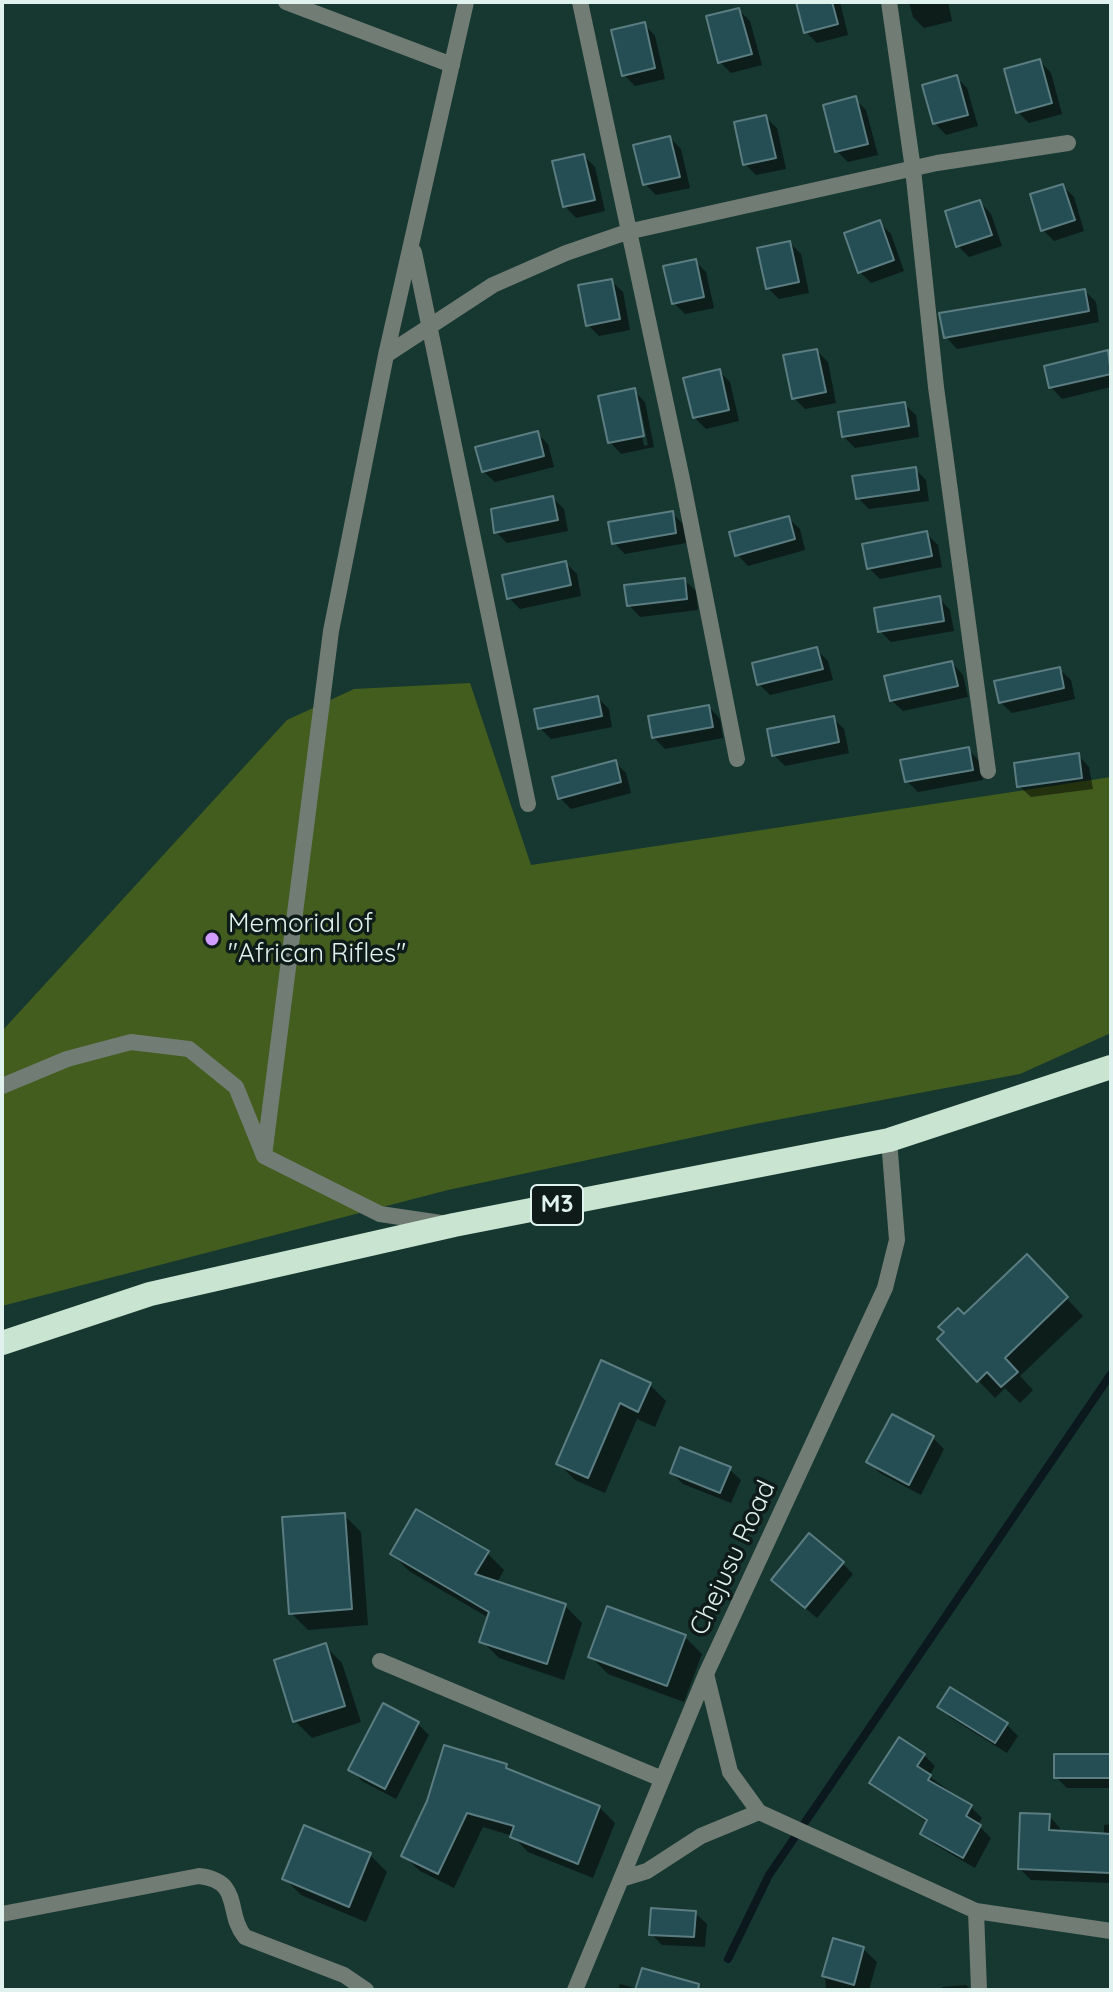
<!DOCTYPE html>
<style>
body{margin:0}
#map{position:relative;width:1113px;height:1992px;overflow:hidden;background:#173731;font-family:Quicksand,sans-serif}
canvas{display:block}
.frame{position:absolute;inset:0;border:4px solid #e0f2ed;pointer-events:none}
</style>
<div id="map">
<canvas width="1113" height="1992"></canvas>
<div class="frame"></div>
</div>
<script>
const c = document.querySelector('canvas').getContext('2d');
c.lineJoin = 'round';
function fillPath(path, color) { c.fillStyle = color; c.fill(path, 'evenodd'); }
function trace(path, color, width, dash) { c.strokeStyle = color; c.lineWidth = width; c.lineCap = dash ? 'butt' : 'round'; c.setLineDash(dash || []); c.stroke(path); }
function drawText(font, color, halo, rows, align = 'center') {
  c.font = font + ' Quicksand,sans-serif'; c.lineWidth = 7; c.setLineDash([]); c.textBaseline = 'middle'; c.strokeStyle = halo; c.fillStyle = color; for (const [text, x, y, turn = 0] of rows) {
    c.save(); c.translate(x, y); c.rotate((+turn || 0) * Math.PI / 180); c.textAlign = isNaN(turn) ? turn : align; if (halo) c.strokeText(text, 0, 0); c.fillText(text, 0, 0); c.restore();
  }
}
const green = new Path2D(`
 M 470,683 L 531,865 L 1111,777 L 1111,1033 L 1020,1074 L 755,1124 L 448,1190 L 2,1306 L 2,1031 L 287,720 L 354,689 Z`);
const shadow = new Path2D(`
 M 798,2 L 840,2 L 848,35 L 817,43 L 806,32 Z
 M 909,2 L 948,2 L 952,21 L 924,28 L 913,17 Z
 M 739,10 L 750,21 L 762,65 L 731,73 L 720,62 Z
 M 644,24 L 655,36 L 665,79 L 635,86 L 624,75 Z
 M 1040,61 L 1051,73 L 1062,114 L 1029,123 L 1018,112 Z
 M 956,77 L 967,88 L 978,126 L 946,135 L 935,123 Z
 M 855,99 L 866,110 L 878,155 L 848,162 L 837,151 Z
 M 765,117 L 777,128 L 786,169 L 756,175 L 745,164 Z
 M 670,138 L 681,149 L 690,188 L 656,195 L 645,184 Z
 M 584,156 L 595,167 L 605,211 L 576,218 L 565,206 Z
 M 1063,186 L 1074,197 L 1084,231 L 1054,241 L 1043,230 Z
 M 980,202 L 991,214 L 1002,246 L 969,257 L 958,246 Z
 M 880,223 L 891,234 L 904,271 L 871,283 L 860,272 Z
 M 790,243 L 801,254 L 809,293 L 779,299 L 768,288 Z
 M 695,261 L 706,272 L 714,308 L 685,314 L 674,303 Z
 M 611,281 L 623,292 L 630,330 L 599,336 L 588,325 Z
 M 1085,291 L 1096,302 L 1099,322 L 957,349 L 946,337 Z
 M 817,351 L 828,362 L 836,403 L 805,409 L 794,398 Z
 M 1108,352 L 1111,355 L 1111,387 L 1062,399 L 1051,387 Z
 M 719,371 L 730,382 L 739,421 L 706,429 L 694,417 Z
 M 634,391 L 645,402 L 654,447 L 621,454 L 610,442 ZM 635,401 L 639,401 L 648,445 L 644,446 Z
 M 904,404 L 916,415 L 919,437 L 855,448 L 843,436 Z
 M 537,433 L 548,444 L 554,467 L 495,482 L 483,471 Z
 M 915,469 L 926,480 L 929,501 L 869,509 L 858,498 Z
 M 553,498 L 564,509 L 568,531 L 507,543 L 496,532 Z
 M 672,513 L 683,524 L 686,543 L 625,554 L 614,543 Z
 M 788,518 L 800,529 L 805,550 L 748,566 L 737,554 Z
 M 927,534 L 938,545 L 942,567 L 880,579 L 869,568 Z
 M 566,563 L 577,574 L 581,596 L 520,609 L 509,598 Z
 M 684,580 L 696,591 L 698,610 L 640,617 L 629,605 Z
 M 939,598 L 950,610 L 954,631 L 891,642 L 880,631 Z
 M 817,650 L 828,661 L 833,680 L 770,695 L 759,684 Z
 M 952,663 L 963,675 L 968,697 L 903,711 L 891,700 Z
 M 1059,669 L 1071,680 L 1075,699 L 1012,713 L 1000,702 Z
 M 598,698 L 609,709 L 612,727 L 551,739 L 540,728 Z
 M 709,707 L 720,719 L 723,738 L 665,749 L 653,737 Z
 M 833,718 L 844,729 L 849,753 L 785,766 L 774,755 Z
 M 968,749 L 979,761 L 983,780 L 918,792 L 907,781 Z
 M 1078,755 L 1089,767 L 1093,789 L 1031,797 L 1019,786 Z
 M 615,762 L 626,773 L 631,793 L 571,809 L 560,798 Z
 M 1044,1274 L 1083,1316 L 1020,1376 L 1033,1390 L 1020,1403 L 1005,1388 L 995,1398 L 939,1339 L 964,1317 Z
 M 602,1363 L 649,1384 L 666,1401 L 655,1427 L 637,1419 L 605,1493 L 575,1480 L 558,1463 Z
 M 893,1416 L 933,1438 L 944,1449 L 921,1495 L 880,1473 L 869,1462 Z
 M 729,1469 L 741,1480 L 731,1503 L 683,1484 L 672,1473 Z
 M 344,1515 L 361,1532 L 368,1625 L 308,1630 L 291,1613 Z
 M 487,1553 L 504,1570 L 497,1583 L 565,1606 L 582,1623 L 564,1680 L 499,1658 L 482,1641 L 489,1618 L 409,1571 L 392,1554 Z
 M 842,1563 L 853,1574 L 817,1618 L 784,1590 Z
 M 685,1637 L 702,1654 L 684,1702 L 608,1674 L 591,1657 Z
 M 325,1646 L 342,1663 L 361,1722 L 312,1738 L 295,1721 Z
 M 940,1707 L 1007,1725 L 1018,1736 L 1007,1753 L 951,1718 Z
 M 418,1724 L 429,1735 L 396,1799 L 362,1781 L 351,1770 Z
 M 924,1755 L 935,1766 L 929,1776 L 971,1807 L 982,1818 L 978,1825 L 991,1838 L 975,1868 L 934,1844 L 922,1833 L 928,1823 L 872,1783 Z
 M 1111,1756 L 1111,1788 L 1067,1788 L 1056,1777 Z
 M 506,1765 L 515,1774 L 599,1807 L 615,1823 L 593,1878 L 528,1852 L 513,1836 L 483,1827 L 454,1888 L 420,1871 L 404,1856 Z
 M 1049,1816 L 1060,1828 L 1060,1833 L 1104,1835 L 1104,1825 L 1111,1824 L 1111,1883 L 1031,1880 L 1020,1869 Z
 M 370,1855 L 387,1872 L 366,1922 L 301,1895 L 284,1878 Z
 M 695,1913 L 707,1924 L 705,1947 L 662,1945 L 651,1934 Z
 M 863,1949 L 877,1962 L 869,1990 L 826,1990 L 825,1975 Z
 M 620,1984 L 638,1989 L 685,1990 L 618,1990 Z
 M 966,1985 L 971,1990 L 943,1990 L 942,1987 Z`);
const stream = new Path2D(`
 M 728,1959 L 769,1875 L 1111,1374`);
const building = new Path2D(`
 M 796,2 L 832,2 L 838,24 L 804,33 Z
 M 739,8 L 752,54 L 718,63 L 706,16 Z
 M 645,22 L 655,68 L 622,76 L 611,30 Z
 M 1040,59 L 1052,103 L 1016,113 L 1004,69 Z
 M 957,75 L 968,115 L 933,124 L 922,85 Z
 M 856,96 L 868,144 L 835,152 L 823,105 Z
 M 766,115 L 776,158 L 743,165 L 734,122 Z
 M 670,136 L 680,177 L 643,185 L 633,145 Z
 M 584,154 L 595,200 L 563,207 L 552,161 Z
 M 1063,184 L 1075,220 L 1041,231 L 1030,194 Z
 M 980,200 L 992,235 L 956,247 L 945,211 Z
 M 880,220 L 894,260 L 858,273 L 844,233 Z
 M 790,241 L 799,282 L 766,289 L 757,248 Z
 M 696,259 L 704,297 L 672,304 L 663,266 Z
 M 612,279 L 620,319 L 586,326 L 578,285 Z
 M 1085,289 L 1089,311 L 944,338 L 939,313 Z
 M 817,349 L 826,392 L 792,399 L 783,355 Z
 M 1108,350 L 1111,374 L 1049,388 L 1044,366 Z
 M 720,369 L 729,410 L 693,418 L 683,378 Z
 M 635,388 L 644,436 L 608,443 L 598,396 Z
 M 905,402 L 909,426 L 842,437 L 838,412 Z
 M 538,431 L 544,456 L 482,472 L 475,447 Z
 M 916,467 L 919,490 L 856,499 L 852,476 Z
 M 553,496 L 558,520 L 494,533 L 491,509 Z
 M 673,511 L 676,533 L 612,544 L 608,522 Z
 M 789,516 L 795,539 L 735,556 L 729,532 Z
 M 927,531 L 932,556 L 867,569 L 862,544 Z
 M 566,561 L 571,585 L 507,599 L 502,575 Z
 M 685,578 L 687,599 L 627,606 L 624,585 Z
 M 940,596 L 944,621 L 878,632 L 874,608 Z
 M 817,647 L 823,669 L 757,685 L 752,663 Z
 M 952,661 L 958,686 L 890,701 L 884,676 Z
 M 1060,667 L 1064,688 L 999,703 L 994,681 Z
 M 598,696 L 602,716 L 538,729 L 534,709 Z
 M 709,705 L 713,727 L 652,738 L 648,716 Z
 M 834,716 L 839,742 L 772,756 L 767,729 Z
 M 969,747 L 973,770 L 905,782 L 900,760 Z
 M 1079,753 L 1082,778 L 1017,787 L 1014,763 Z
 M 616,760 L 621,782 L 558,799 L 552,777 Z
 M 1027,1254 L 1068,1297 L 1005,1358 L 1018,1372 L 1001,1387 L 987,1372 L 977,1382 L 937,1339 L 944,1332 L 938,1327 L 958,1308 L 964,1314 Z
 M 601,1360 L 651,1383 L 638,1412 L 620,1403 L 588,1478 L 556,1464 Z
 M 892,1414 L 934,1436 L 909,1485 L 866,1462 Z
 M 680,1447 L 731,1467 L 720,1493 L 670,1473 Z
 M 416,1509 L 489,1551 L 475,1574 L 566,1604 L 547,1664 L 479,1642 L 489,1612 L 390,1554 Z
 M 345,1513 L 352,1609 L 289,1614 L 282,1517 Z
 M 809,1533 L 844,1562 L 805,1608 L 771,1580 Z
 M 607,1606 L 686,1635 L 667,1686 L 588,1657 Z
 M 326,1643 L 345,1706 L 293,1722 L 274,1660 Z
 M 950,1687 L 1008,1723 L 995,1743 L 937,1707 Z
 M 383,1703 L 419,1722 L 385,1789 L 348,1770 Z
 M 899,1737 L 925,1754 L 917,1766 L 931,1775 L 928,1780 L 972,1805 L 966,1816 L 981,1825 L 963,1858 L 920,1834 L 927,1820 L 869,1783 Z
 M 444,1745 L 507,1764 L 506,1768 L 600,1806 L 578,1864 L 510,1837 L 514,1826 L 467,1813 L 438,1874 L 401,1856 L 427,1801 Z
 M 1054,1754 L 1111,1754 L 1111,1778 L 1054,1778 Z
 M 1020,1813 L 1050,1814 L 1049,1830 L 1111,1834 L 1111,1873 L 1018,1869 Z
 M 304,1825 L 371,1853 L 349,1907 L 282,1879 Z
 M 651,1908 L 696,1911 L 694,1937 L 649,1935 Z
 M 833,1938 L 864,1947 L 854,1985 L 822,1976 Z
 M 642,1968 L 699,1984 L 698,1990 L 635,1990 Z`);
const street = new Path2D(`
 M 286,2 L 452,65
 M 580,2 L 682,479 L 737,759
 M 889,2 L 913,169 L 936,387 L 988,771
 M 414,252 L 528,804
 M 386,355 L 493,285 L 566,253 L 627,232 L 937,163 L 1068,143
 M 2,1086 L 67,1059 L 131,1042 L 189,1049 L 236,1087 L 264,1156 L 380,1214 L 441,1223
 M 264,1156 L 331,631 L 386,355 L 466,2
 M 380,1661 L 662,1779
 M 706,1674 L 730,1772 L 759,1812 L 976,1911 L 979,1990
 M 621,1879 L 647,1871 L 701,1836 L 759,1812
 M 976,1911 L 1111,1931
 M 2,1914 L 199,1876 C 243,1881 225,1913 245,1937 L 344,1975 L 366,1990
 M 575,1990 L 706,1674 L 885,1288 L 897,1240 L 889,1140`);
const highway = new Path2D(`
 M 2,1343 L 150,1294 L 454,1225 L 889,1140 L 1111,1067`);
const markers = [
 [212,939,8,"#d19dfe"]
];
const shields = [
 [557,1205,52]
];
const shieldNames = [
 ["M3",557,1205]
];
const poiNames = [
 ["Memorial of",228,924],
 ["\"African Rifles\"",228,954]
];
const streetNames = [
 ["Chejusu Road",733,1558,-65]
];
fillPath(green, '#425d1d');
fillPath(shadow, '#0007');
trace(stream, '#0b191f', 8);
fillPath(building, '#244e53');
trace(building, '#5b7d81', 2);
trace(street, '#707c74', 16);
trace(highway, '#c9e4d1', 24);
for (const [x, y, r, color] of markers) { const dot = new Path2D(); dot.arc(x, y, r, 0, 2 * Math.PI); c.fillStyle = color; c.fill(dot); trace(dot, '#0e1b19', 3); }
for (const [x, y, w] of shields) { const box = new Path2D(); box.roundRect(x - w / 2, y - 20, w, 40, 6); c.fillStyle = '#0e1b19'; c.fill(box); trace(box, '#e0f2ed', 2); }
drawText('bold 24px', '#e0f2ed', null, shieldNames);
drawText('26px', '#e0f2ed', '#0e1b19', poiNames, 'left');
drawText('26px', '#e0f2ed', '#0e1b19', streetNames);
</script>
